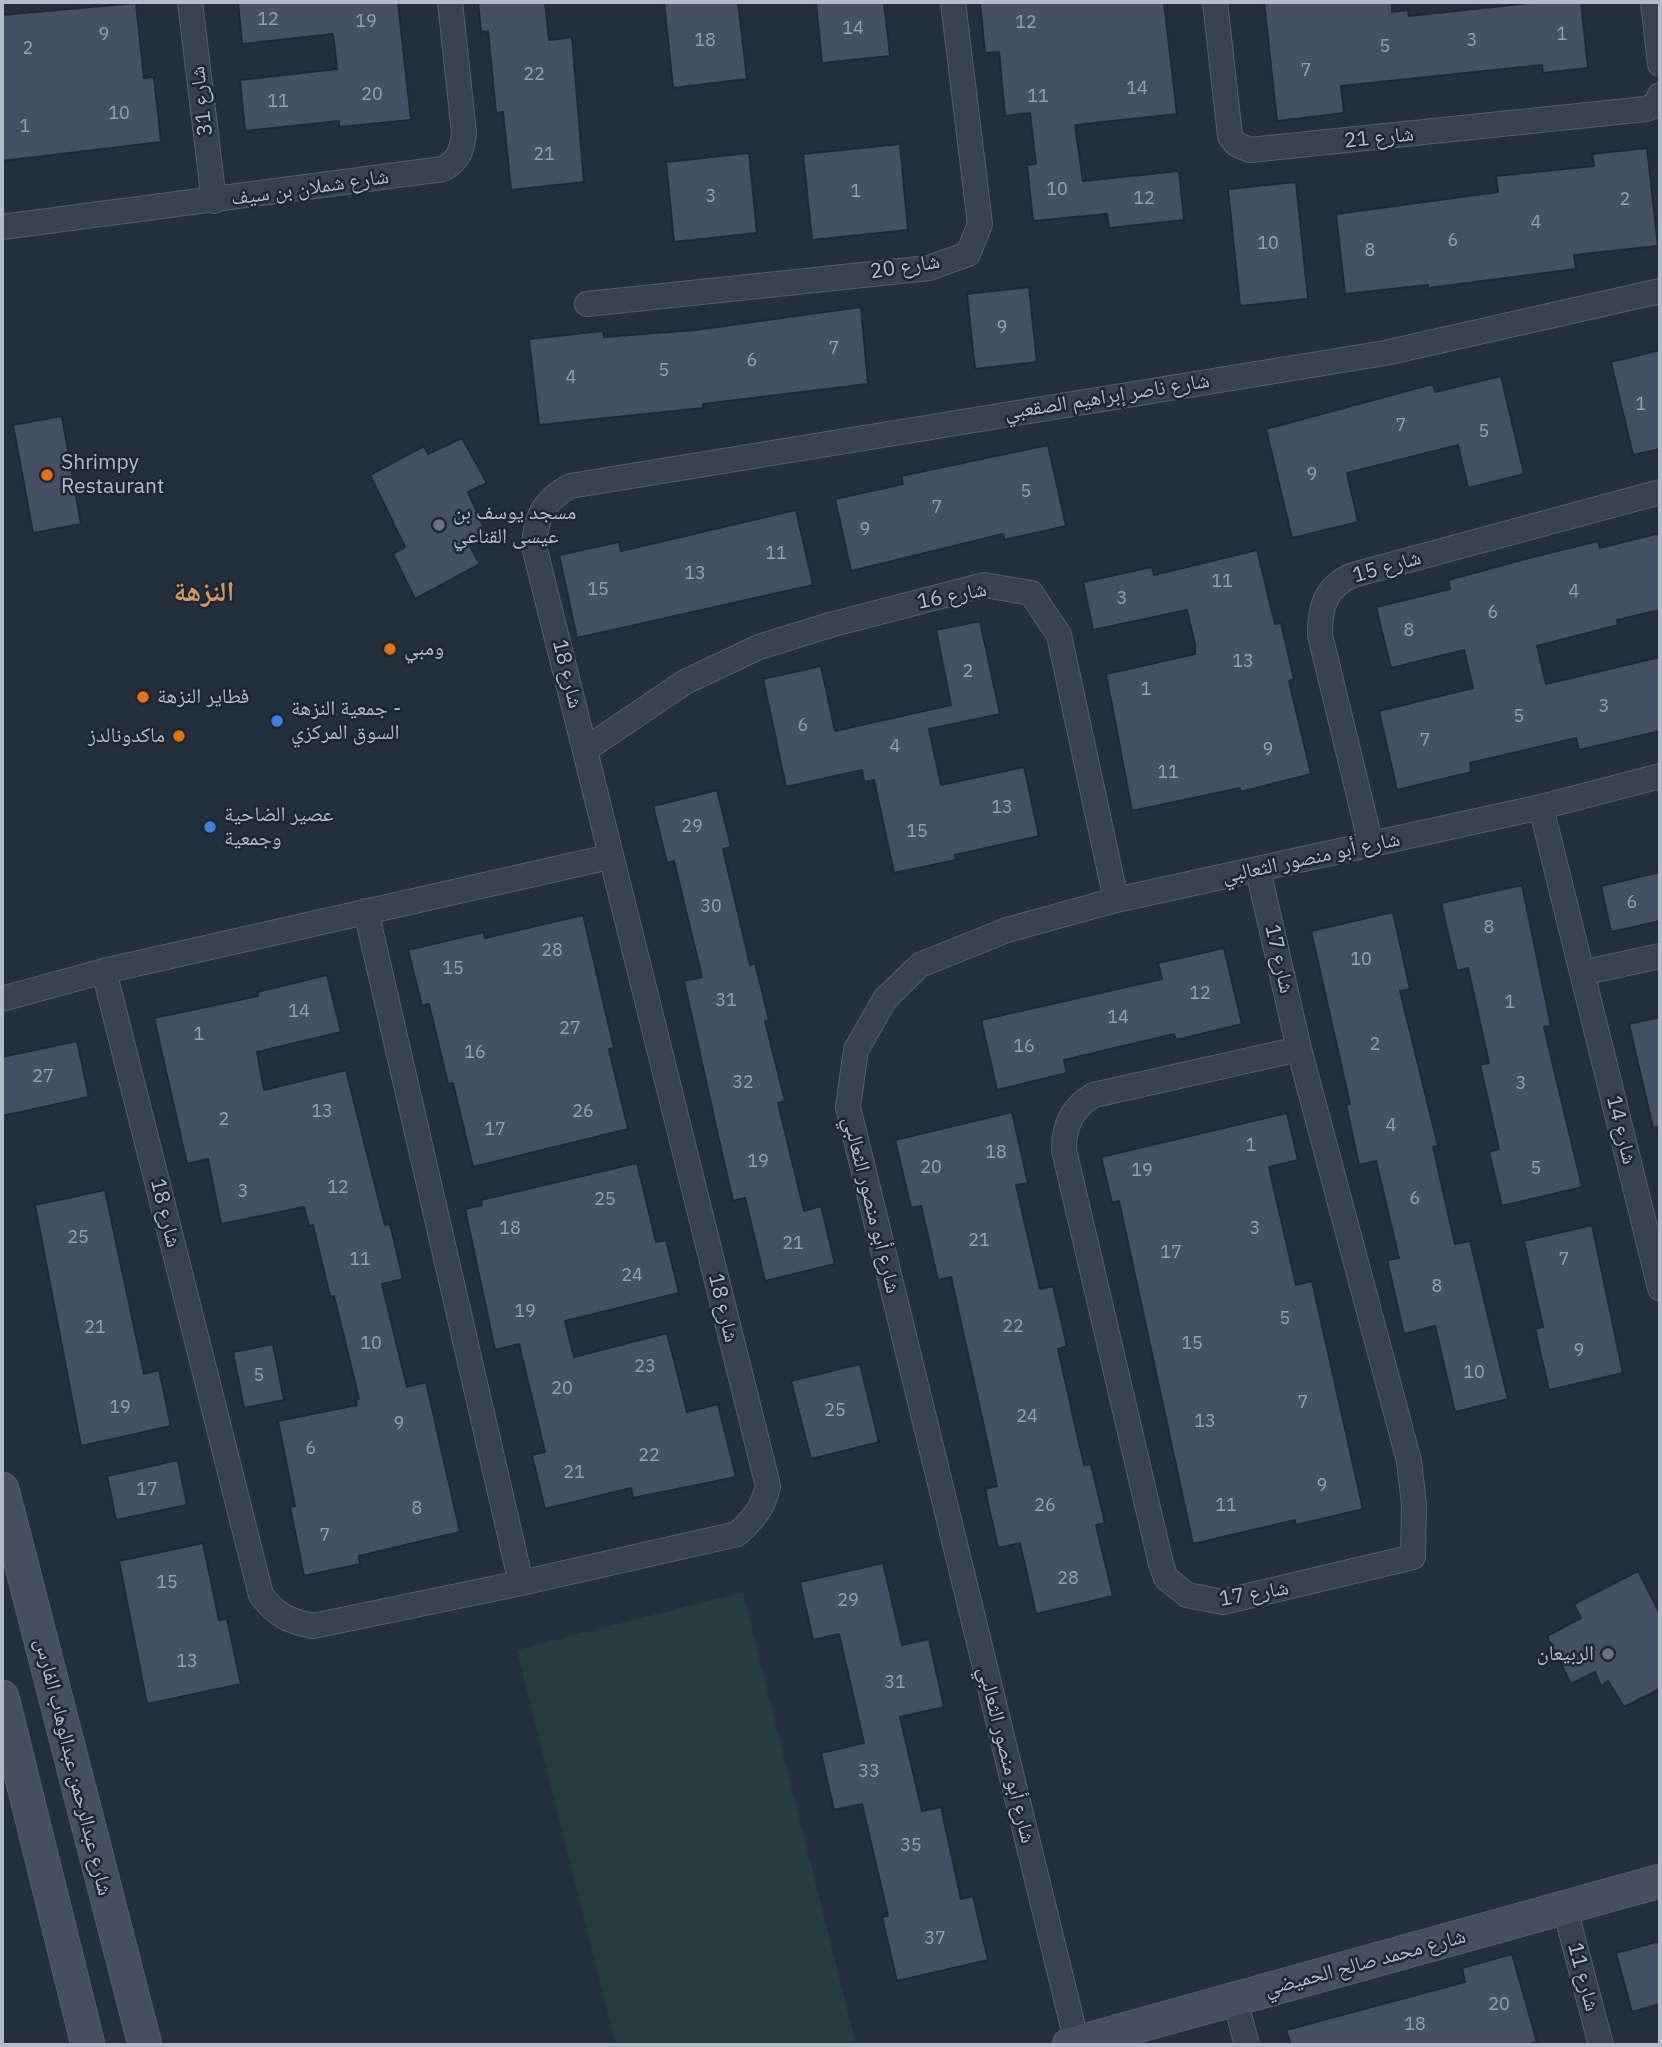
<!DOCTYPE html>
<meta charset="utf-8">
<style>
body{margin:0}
#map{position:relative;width:1662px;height:2047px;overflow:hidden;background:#242f3e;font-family:"IBM Plex Sans",sans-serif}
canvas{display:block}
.frame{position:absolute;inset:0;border:4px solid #b4bcc9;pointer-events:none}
</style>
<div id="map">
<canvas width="1662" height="2047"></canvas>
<div class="frame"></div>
</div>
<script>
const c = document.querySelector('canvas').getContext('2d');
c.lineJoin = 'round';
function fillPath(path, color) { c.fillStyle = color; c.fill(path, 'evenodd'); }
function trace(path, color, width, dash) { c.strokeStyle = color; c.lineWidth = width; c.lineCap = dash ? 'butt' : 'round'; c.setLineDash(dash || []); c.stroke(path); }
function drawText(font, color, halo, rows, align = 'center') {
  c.font = font + ' "IBM Plex Sans","Noto Naskh Arabic",sans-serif'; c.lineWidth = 5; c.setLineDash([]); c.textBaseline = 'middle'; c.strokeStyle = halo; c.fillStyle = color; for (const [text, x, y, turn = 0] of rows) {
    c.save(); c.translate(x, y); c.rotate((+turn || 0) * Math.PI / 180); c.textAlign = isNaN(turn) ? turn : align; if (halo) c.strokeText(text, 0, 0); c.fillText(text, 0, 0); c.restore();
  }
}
const green = new Path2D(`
 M 743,1592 L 856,2045 L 616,2045 L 517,1650 Z`);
const building = new Path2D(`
 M 238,2 L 398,2 L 411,120 L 339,127 L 339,121 L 245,131 L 240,80 L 337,69 L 333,34 L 242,44 Z
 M 478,2 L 545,2 L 549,40 L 572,37 L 584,182 L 511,190 L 503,112 L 496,113 L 488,31 L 481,32 Z
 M 664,2 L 738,2 L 747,79 L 673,88 Z
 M 816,2 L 884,2 L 890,56 L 822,63 Z
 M 980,2 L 1164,2 L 1177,114 L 1075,125 L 1083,181 L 1179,171 L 1184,220 L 1109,228 L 1107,214 L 1033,221 L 1027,165 L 1036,164 L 1030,113 L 1005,116 L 999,52 L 985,53 Z
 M 1264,2 L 1392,2 L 1392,12 L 1408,10 L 1409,16 L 1539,2 L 1581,2 L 1588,68 L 1543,73 L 1542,65 L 1341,86 L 1344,113 L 1277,121 Z
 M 136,3 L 144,78 L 154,77 L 161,142 L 2,161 L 2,15 Z
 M 900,144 L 908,230 L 812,240 L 803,154 Z
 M 1647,148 L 1658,246 L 1574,255 L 1576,269 L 1428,288 L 1428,285 L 1345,294 L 1336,214 L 1498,192 L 1496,176 L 1594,166 L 1592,154 Z
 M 749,153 L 757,233 L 674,242 L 666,162 Z
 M 1296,182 L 1308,299 L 1240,306 L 1228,189 Z
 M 1029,287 L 1037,362 L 975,369 L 967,294 Z
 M 861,307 L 868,384 L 703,404 L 703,408 L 539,425 L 529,339 L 603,331 L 604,337 L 695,330 Z
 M 1660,350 L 1660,449 L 1633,455 L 1611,362 Z
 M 1501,376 L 1524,474 L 1468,488 L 1458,445 L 1347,473 L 1358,522 L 1292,538 L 1266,429 L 1433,384 L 1435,392 Z
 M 62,416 L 81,524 L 33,533 L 13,425 Z
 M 462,438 L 487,483 L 468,492 L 487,534 L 469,545 L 480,564 L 415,599 L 393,554 L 405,547 L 370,475 L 424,446 L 428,454 Z
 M 1048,445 L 1066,526 L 1004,540 L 1003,534 L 851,571 L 835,499 L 903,484 L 901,476 Z
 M 796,510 L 813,585 L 577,638 L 559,555 L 619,542 L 621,551 Z
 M 1660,533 L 1660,610 L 1617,620 L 1618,625 L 1537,646 L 1546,684 L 1660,657 L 1660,731 L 1579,750 L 1576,738 L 1470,763 L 1471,772 L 1397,790 L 1379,711 L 1473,688 L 1464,650 L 1391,668 L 1376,607 L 1450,589 L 1448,580 L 1529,558 L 1598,541 L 1600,548 Z
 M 1257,550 L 1275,624 L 1281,623 L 1294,679 L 1289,681 L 1311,774 L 1240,792 L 1240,788 L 1132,811 L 1106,674 L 1195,654 L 1195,644 L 1187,610 L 1093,630 L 1083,582 L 1152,567 L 1154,575 Z
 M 980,621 L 1000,714 L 929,729 L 941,785 L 1024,767 L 1039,836 L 955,855 L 956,860 L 894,873 L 874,780 L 864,782 L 862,770 L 786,787 L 763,679 L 821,666 L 835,731 L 951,705 L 936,630 Z
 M 717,790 L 731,847 L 723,849 L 750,965 L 755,963 L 769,1020 L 765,1021 L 785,1101 L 778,1103 L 804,1211 L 821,1206 L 835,1264 L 765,1281 L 745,1198 L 733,1201 L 719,1140 L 684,981 L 702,977 L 674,861 L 667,863 L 653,806 Z
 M 1660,872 L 1660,921 L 1611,932 L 1601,886 Z
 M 1522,885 L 1551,1026 L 1544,1027 L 1582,1187 L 1502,1206 L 1489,1152 L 1499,1149 L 1480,1065 L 1489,1063 L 1468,968 L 1457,971 L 1441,903 Z
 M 1393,912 L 1410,989 L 1400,991 L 1438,1146 L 1433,1147 L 1455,1244 L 1470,1241 L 1508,1399 L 1455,1412 L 1435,1326 L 1404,1334 L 1387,1260 L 1399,1258 L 1376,1161 L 1359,1165 L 1346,1105 L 1350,1104 L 1311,931 Z
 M 583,915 L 614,1048 L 609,1049 L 628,1129 L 473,1167 L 453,1083 L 448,1084 L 429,1004 L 422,1006 L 408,950 L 484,932 L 485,938 Z
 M 1224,948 L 1242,1024 L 1176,1040 L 1174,1034 L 1064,1060 L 1067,1073 L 997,1090 L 981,1020 L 1162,979 L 1158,963 Z
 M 327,975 L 341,1032 L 257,1052 L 264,1090 L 346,1070 L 385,1225 L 390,1224 L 403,1279 L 382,1284 L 407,1387 L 426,1382 L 460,1532 L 359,1556 L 360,1564 L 304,1576 L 290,1507 L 295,1506 L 278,1421 L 357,1405 L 356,1400 L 359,1399 L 334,1296 L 330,1296 L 313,1225 L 309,1226 L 304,1207 L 221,1224 L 208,1159 L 187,1164 L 154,1018 L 258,996 L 257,992 Z
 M 1660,1017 L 1660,1127 L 1653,1128 L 1629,1024 Z
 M 77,1041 L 89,1097 L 2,1116 L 2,1057 Z
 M 1012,1112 L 1028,1183 L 1016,1185 L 1040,1289 L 1053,1286 L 1067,1346 L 1058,1349 L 1084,1465 L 1091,1464 L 1105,1523 L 1096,1525 L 1113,1596 L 1036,1614 L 1020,1543 L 998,1548 L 985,1489 L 997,1486 L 951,1277 L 938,1280 L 921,1206 L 911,1208 L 895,1140 Z
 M 1287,1113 L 1298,1160 L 1269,1167 L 1296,1285 L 1312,1281 L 1363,1509 L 1296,1525 L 1295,1520 L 1193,1544 L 1119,1201 L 1112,1203 L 1101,1157 Z
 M 637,1163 L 656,1242 L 666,1240 L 679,1293 L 565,1321 L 574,1357 L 667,1333 L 687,1412 L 718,1404 L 736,1477 L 633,1498 L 631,1488 L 545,1509 L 532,1455 L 545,1452 L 519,1344 L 495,1350 L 465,1209 L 482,1205 L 481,1200 Z
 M 105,1190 L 144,1374 L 159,1370 L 171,1426 L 81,1446 L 35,1205 Z
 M 1592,1225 L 1623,1373 L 1549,1390 L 1535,1329 L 1543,1327 L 1524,1241 Z
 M 273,1344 L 284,1400 L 244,1408 L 233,1352 Z
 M 860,1364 L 879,1442 L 811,1459 L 791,1381 Z
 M 178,1460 L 187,1505 L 116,1520 L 107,1476 Z
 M 203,1543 L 219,1620 L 227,1619 L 241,1684 L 147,1704 L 119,1561 Z
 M 883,1563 L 902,1645 L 929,1639 L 944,1707 L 900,1717 L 922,1811 L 941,1807 L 961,1899 L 973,1896 L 988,1960 L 897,1981 L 882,1917 L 888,1916 L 862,1804 L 834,1810 L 821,1753 L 864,1743 L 839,1634 L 813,1640 L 800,1582 Z
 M 1638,1571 L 1660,1614 L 1660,1689 L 1624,1707 L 1608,1681 L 1601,1686 L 1595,1672 L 1571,1684 L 1547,1636 L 1581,1618 L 1574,1604 Z
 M 1660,1941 L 1660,2004 L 1632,2012 L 1616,1953 Z
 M 1512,1954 L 1537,2042 L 1525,2045 L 1291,2045 L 1286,2030 L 1465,1982 L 1462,1968 Z`);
const street = new Path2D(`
 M 190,2 L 214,201
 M 1215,2 L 1230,136 L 1236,144 L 1250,150 L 1646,109 L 1655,105 L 1660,95
 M 1653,2 L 1660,64
 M 2,227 L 443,169 C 459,160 462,151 464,133 L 450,2
 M 587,304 L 929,268 L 968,254 L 980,224 L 953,2
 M 586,749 L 685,682 L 759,647 L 830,625 L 984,585 L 1031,593 L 1059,635 L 1116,900
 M 1541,807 L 1660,1288
 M 1371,845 L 1320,635 C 1320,607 1325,587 1353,575 L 1660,492
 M 1258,870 L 1299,1049 L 1409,1461 L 1414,1504 L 1413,1557 L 1223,1602 L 1187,1595 L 1166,1578 L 1161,1564 L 1064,1150 C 1064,1126 1072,1107 1094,1095 L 1299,1049
 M 366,911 L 521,1583
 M 104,971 L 261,1595 C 276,1615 288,1621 313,1626 L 521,1583 L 737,1534 C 754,1519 763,1508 768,1486 L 534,546 C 536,516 543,501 570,486 L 1385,353 L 1660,291
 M 1582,973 L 1660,956
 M 2,999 L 104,971 L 609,857
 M 1565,1909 L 1601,2045
 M 1235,1999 L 1247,2045
 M 1077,2043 L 848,1107 L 856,1050 L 885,999 L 920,965 L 1007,930 L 1116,900 L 1541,807 L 1660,776`);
const secondary = new Path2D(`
 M 2,1489 L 145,2045
 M 2,1697 L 88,2045
 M 1069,2045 L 1660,1881`);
const markers = [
 [47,475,7,"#e8710a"],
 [439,525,7,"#6b7280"],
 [390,649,7,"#e8710a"],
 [143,697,7,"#e8710a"],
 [277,721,7,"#3f7fe0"],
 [179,736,7,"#e8710a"],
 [210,827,7,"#3f7fe0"],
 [1608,1654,7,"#6b7280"]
];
const numberNames = [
 ["12",268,20],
 ["19",366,22],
 ["12",1026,23],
 ["14",853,29],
 ["9",104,35],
 ["1",1562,35],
 ["18",705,41],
 ["3",1472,41],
 ["5",1385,47],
 ["2",28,49],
 ["7",1306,71],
 ["22",534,75],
 ["14",1137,89],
 ["20",372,95],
 ["11",1038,97],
 ["11",278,102],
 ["10",119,114],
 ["1",25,127],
 ["21",544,155],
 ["10",1057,190],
 ["1",856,192],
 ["3",711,197],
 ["12",1144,199],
 ["2",1625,200],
 ["4",1536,223],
 ["6",1453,241],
 ["10",1268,244],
 ["8",1370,251],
 ["9",1002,328],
 ["7",834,349],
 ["6",752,361],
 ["5",664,371],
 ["4",571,378],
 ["1",1641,405],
 ["7",1401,426],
 ["5",1484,432],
 ["9",1312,475],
 ["5",1026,492],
 ["7",937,508],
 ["9",865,530],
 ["11",776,554],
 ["13",695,574],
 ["11",1222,582],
 ["15",598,590],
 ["4",1574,592],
 ["3",1122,599],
 ["6",1493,613],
 ["8",1409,631],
 ["13",1243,662],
 ["2",968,672],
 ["1",1146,690],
 ["3",1604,707],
 ["5",1519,717],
 ["6",803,726],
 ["7",1425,741],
 ["4",895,747],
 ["9",1268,750],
 ["11",1168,773],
 ["13",1002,808],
 ["29",692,827],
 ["15",917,832],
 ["6",1632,903],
 ["30",711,907],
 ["8",1489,928],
 ["28",552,951],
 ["10",1361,960],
 ["15",453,969],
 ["12",1200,994],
 ["31",726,1001],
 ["1",1510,1003],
 ["14",299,1012],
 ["14",1118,1018],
 ["27",570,1029],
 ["1",199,1035],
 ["2",1375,1045],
 ["16",1024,1047],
 ["16",475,1053],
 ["27",43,1077],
 ["32",743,1083],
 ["3",1521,1084],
 ["13",322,1112],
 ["26",583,1112],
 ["2",224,1120],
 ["4",1391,1126],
 ["17",495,1130],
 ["1",1251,1146],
 ["18",996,1153],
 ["19",758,1162],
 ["20",931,1168],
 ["5",1536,1169],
 ["19",1142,1171],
 ["12",338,1188],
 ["3",243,1192],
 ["6",1415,1199],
 ["25",605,1200],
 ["18",510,1229],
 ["3",1255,1229],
 ["25",78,1238],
 ["21",979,1241],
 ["21",793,1244],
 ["17",1171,1253],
 ["11",360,1260],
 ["7",1564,1260],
 ["24",632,1276],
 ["8",1437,1287],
 ["19",525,1312],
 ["5",1285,1319],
 ["22",1013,1327],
 ["21",95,1328],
 ["10",371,1344],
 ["15",1192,1344],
 ["9",1579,1351],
 ["23",645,1367],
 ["10",1474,1373],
 ["5",259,1376],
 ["20",562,1389],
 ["7",1303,1403],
 ["19",120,1408],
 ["25",835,1411],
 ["24",1027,1417],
 ["13",1205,1422],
 ["9",399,1424],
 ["6",311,1449],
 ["22",649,1456],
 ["21",574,1473],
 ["9",1322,1486],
 ["17",147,1490],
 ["26",1045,1506],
 ["11",1226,1506],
 ["8",417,1509],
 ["7",325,1536],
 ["28",1068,1579],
 ["15",167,1583],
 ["29",848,1601],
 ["13",187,1662],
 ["31",895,1683],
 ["33",869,1772],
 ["35",911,1846],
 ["37",935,1939],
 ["20",1499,2005],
 ["18",1415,2025]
];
const streetNames = [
 ["شارع 31",202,101,-97],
 ["شارع 21",1379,138,-6],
 ["شارع شملان بن سيف",310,188,-8],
 ["شارع 20",905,267,-9],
 ["شارع ناصر إبراهيم الصقعبي",1107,397,-9],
 ["شارع 15",1387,567,-16],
 ["شارع 16",952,596,-11],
 ["شارع 18",567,674,76],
 ["شارع أبو منصور الثعالبي",1311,858,-12],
 ["شارع 17",1279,959,77],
 ["شارع 14",1621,1130,76],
 ["شارع أبو منصور الثعالبي",871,1205,76],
 ["شارع 18",165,1213,76],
 ["شارع 18",723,1308,76],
 ["شارع 17",1254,1594,-10],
 ["شارع أبو منصور الثعالبي",1006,1755,76],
 ["شارع عبدالرحمن عبدالوهاب الفارس",73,1767,76],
 ["شارع محمد صالح الحميضي",1365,1963,-15],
 ["شارع 11",1583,1977,75]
];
const poiNames = [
 ["Shrimpy",61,463],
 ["Restaurant",61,487],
 ["مسجد يوسف بن",453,513],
 ["عيسى القناعي",453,537],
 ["ومبي",404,649],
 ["فطاير النزهة",157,697],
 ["جمعية النزهة -",291,709],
 ["السوق المركزي",291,733],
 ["ماكدونالدز",165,736,"right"],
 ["عصير الضاحية",224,815],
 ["وجمعية",224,839],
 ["الربيعان",1594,1654,"right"]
];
const districtNames = [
 ["النزهة",204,593]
];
fillPath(green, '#263c3f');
fillPath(building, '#455162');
trace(building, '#1f2835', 2);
trace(street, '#565f6c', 26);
trace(secondary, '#565f6c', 35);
trace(street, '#38414e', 24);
trace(secondary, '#465061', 33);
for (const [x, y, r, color] of markers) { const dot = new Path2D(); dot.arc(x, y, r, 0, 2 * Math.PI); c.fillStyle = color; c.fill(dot); trace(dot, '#1d2633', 2.5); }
drawText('18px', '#98a1af', null, numberNames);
drawText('21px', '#b4bcc9', '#1d2633', streetNames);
drawText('21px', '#b4bcc9', '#1d2633', poiNames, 'left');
drawText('bold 28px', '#d59563', '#1d2633', districtNames);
</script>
